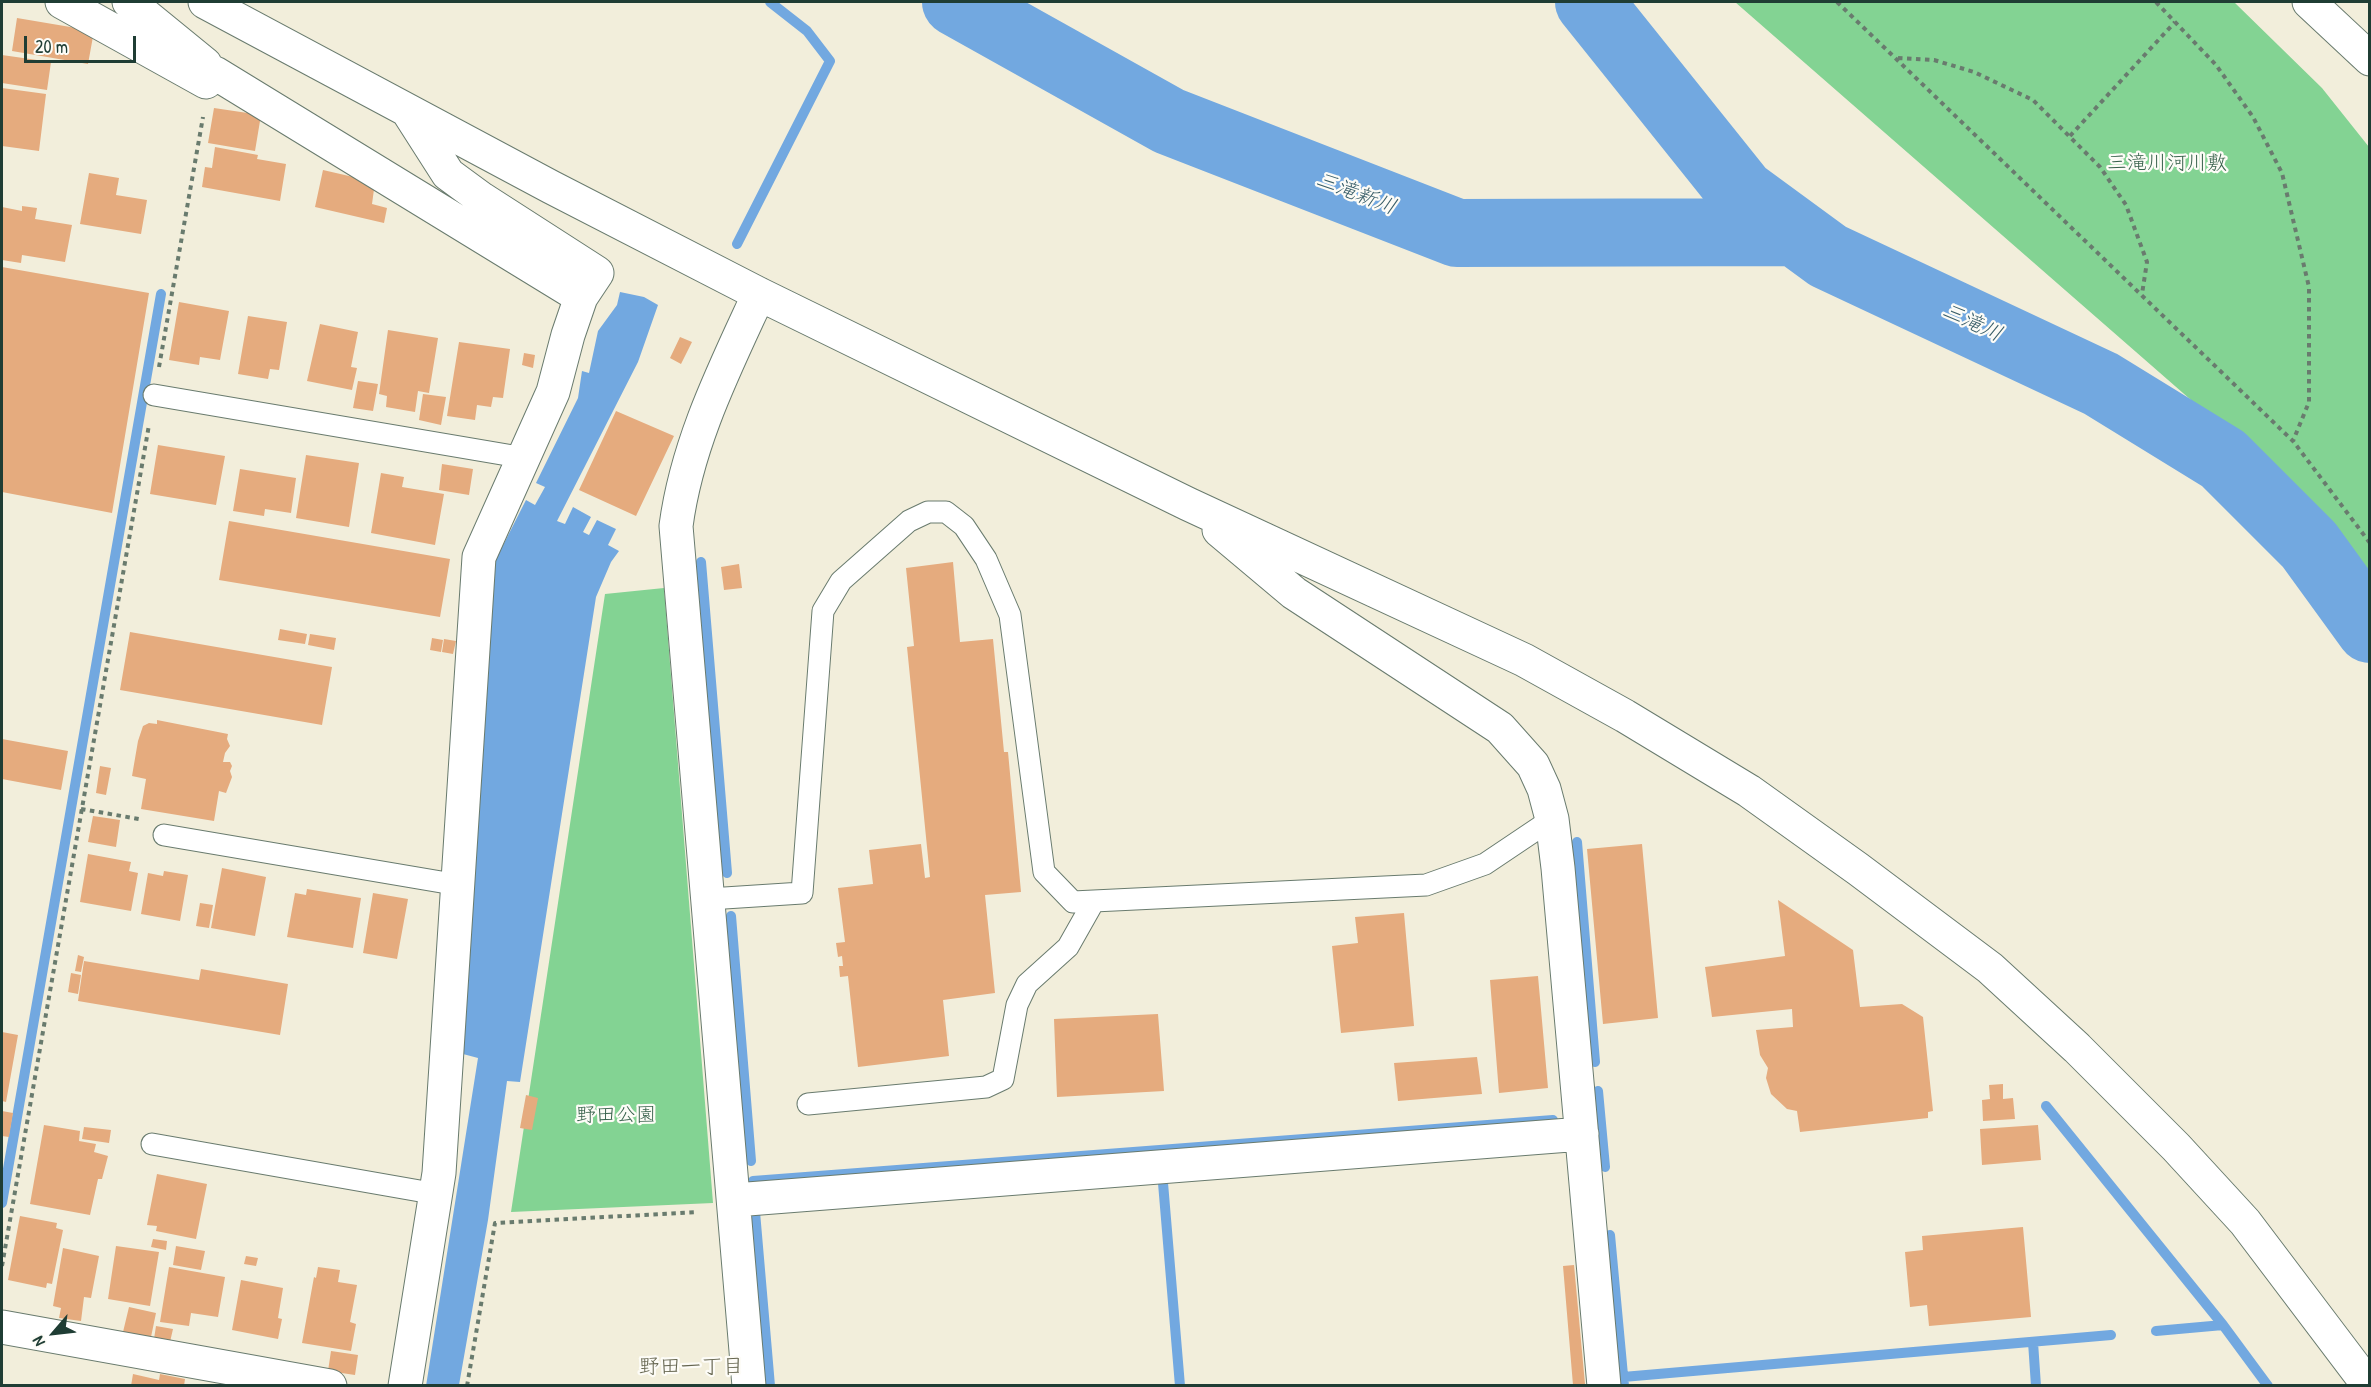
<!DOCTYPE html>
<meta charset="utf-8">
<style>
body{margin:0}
#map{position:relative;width:2371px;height:1387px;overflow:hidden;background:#f2eedb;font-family:"Patrick Hand",sans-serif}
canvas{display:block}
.frame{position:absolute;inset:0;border:3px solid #1f3d34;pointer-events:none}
.north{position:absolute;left:24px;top:1303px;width:60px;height:60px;-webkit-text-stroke:4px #fdfcf7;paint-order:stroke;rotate:242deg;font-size:16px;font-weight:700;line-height:24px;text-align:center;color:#1f3d34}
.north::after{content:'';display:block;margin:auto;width:21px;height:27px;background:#1f3d34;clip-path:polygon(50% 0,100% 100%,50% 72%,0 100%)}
.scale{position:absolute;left:24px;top:36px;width:112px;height:27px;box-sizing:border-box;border:3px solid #1f3d34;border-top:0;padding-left:8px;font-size:18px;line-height:21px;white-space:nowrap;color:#1f3d34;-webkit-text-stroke:4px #fdfcf7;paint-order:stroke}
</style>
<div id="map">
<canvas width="2371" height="1387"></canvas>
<div class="frame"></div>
<div class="north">N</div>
<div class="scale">20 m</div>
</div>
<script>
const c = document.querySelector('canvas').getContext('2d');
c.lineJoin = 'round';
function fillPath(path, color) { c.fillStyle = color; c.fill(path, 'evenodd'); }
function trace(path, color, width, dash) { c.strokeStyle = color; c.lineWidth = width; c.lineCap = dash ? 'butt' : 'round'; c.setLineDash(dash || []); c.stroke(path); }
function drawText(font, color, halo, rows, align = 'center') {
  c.font = font + ' "Patrick Hand","Klee One",sans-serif'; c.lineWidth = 4.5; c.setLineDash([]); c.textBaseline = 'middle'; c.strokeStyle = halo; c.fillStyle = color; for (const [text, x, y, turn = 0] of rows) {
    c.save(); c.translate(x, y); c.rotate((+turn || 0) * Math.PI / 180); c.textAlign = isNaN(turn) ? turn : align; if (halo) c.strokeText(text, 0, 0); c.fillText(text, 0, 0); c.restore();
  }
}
const green = new Path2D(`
 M 1735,2 L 2234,2 L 2322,88 L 2369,147 L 2369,617 L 2191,400 Z
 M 664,588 L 713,1203 L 511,1212 L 605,594 Z`);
const water = new Path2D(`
 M 620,292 L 644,297 L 658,305 L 638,362 L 557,521 L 565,524 L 573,507 L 591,517 L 583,532 L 589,535 L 597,520 L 616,529 L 608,545 L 619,551 L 611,562 L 596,597 L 520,1082 L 507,1081 L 488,1220 L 459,1385 L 426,1386 L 478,1058 L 463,1054 L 492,567 L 526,500 L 535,505 L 545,487 L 536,483 L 578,398 L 582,371 L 589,373 L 598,331 L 617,305 Z`);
const stream = new Path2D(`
 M 737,244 L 830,61 L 807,31 L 770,2
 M 701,562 L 727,873
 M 1577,842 L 1595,1062
 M 731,916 L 751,1161
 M 1598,1091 L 1605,1167
 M 2046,1106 L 2223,1325 L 2268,1386
 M 753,1181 L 1553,1120
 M 1163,1183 L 1180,1386
 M 2,1203 L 161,294
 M 755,1212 L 770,1386
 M 1610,1235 L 1624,1386
 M 2156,1331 L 2223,1325
 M 2033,1342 L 2036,1386
 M 1623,1377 L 2111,1335`);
const river = new Path2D(`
 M 956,2 L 1169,121 L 1457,233 L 1795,232
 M 1589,2 L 1742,193 L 1828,256 L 2101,384 L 2223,459 L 2309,545 L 2370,629`);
const building = new Path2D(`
 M 17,18 L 94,31 L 88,64 L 12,51 Z
 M 2,55 L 51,62 L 47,90 L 2,83 Z
 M 2,88 L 46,94 L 39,151 L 2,146 Z
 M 214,108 L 261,115 L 255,151 L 208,143 Z
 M 215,147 L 258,155 L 257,159 L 286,164 L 280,201 L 202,187 L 205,167 L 212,168 Z
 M 323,170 L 375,182 L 372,204 L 387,208 L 384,223 L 315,207 Z
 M 89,173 L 119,178 L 116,195 L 147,200 L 141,234 L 80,224 Z
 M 22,206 L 37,208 L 35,219 L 72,225 L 65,262 L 22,255 L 21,263 L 2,260 L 2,207 L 22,211 Z
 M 2,267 L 149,293 L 112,513 L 2,492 Z
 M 179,302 L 229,311 L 220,360 L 200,357 L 199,365 L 169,360 Z
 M 248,316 L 287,322 L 279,370 L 270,369 L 268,379 L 238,374 Z
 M 320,324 L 358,332 L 351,367 L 357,368 L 352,390 L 307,381 Z
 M 388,330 L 438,338 L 429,393 L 418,391 L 415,412 L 386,407 L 387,396 L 379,394 Z
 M 680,337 L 692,342 L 681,364 L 670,358 Z
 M 459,342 L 510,349 L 503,398 L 493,397 L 491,407 L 477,405 L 475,420 L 447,416 Z
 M 524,353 L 535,355 L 533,368 L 522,365 Z
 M 358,381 L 378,384 L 373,411 L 353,408 Z
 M 423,394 L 446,397 L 441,425 L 419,420 Z
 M 616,411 L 674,436 L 636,516 L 579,490 Z
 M 158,445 L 225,456 L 216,505 L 150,494 Z
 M 306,455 L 359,463 L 349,527 L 296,518 Z
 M 442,464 L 473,469 L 469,495 L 439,490 Z
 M 240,469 L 296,478 L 291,513 L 265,509 L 264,516 L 233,511 Z
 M 381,473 L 404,477 L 402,487 L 444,494 L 435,545 L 371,533 Z
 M 229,521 L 450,559 L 440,617 L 219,580 Z
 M 953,562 L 960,642 L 993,639 L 1004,752 L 1008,752 L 1021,892 L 985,895 L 995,993 L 943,1000 L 949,1056 L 858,1067 L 848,976 L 840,977 L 839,966 L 843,966 L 842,956 L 838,957 L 836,943 L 845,942 L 838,888 L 873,884 L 869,850 L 921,844 L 925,878 L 930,877 L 907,647 L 914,646 L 906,568 Z
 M 739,564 L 742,588 L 724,590 L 721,567 Z
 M 280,629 L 307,634 L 305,644 L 278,640 Z
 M 130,632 L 332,667 L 322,725 L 120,690 Z
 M 310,634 L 336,638 L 334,650 L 308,645 Z
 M 432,638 L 443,640 L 441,652 L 430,650 Z
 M 444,639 L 456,641 L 453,654 L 442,652 Z
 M 157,720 L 228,734 L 227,739 L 230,746 L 225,753 L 223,762 L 230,762 L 232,766 L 230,771 L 232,777 L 226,793 L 219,791 L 214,821 L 141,809 L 146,779 L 132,776 L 138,741 L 143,726 L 149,723 L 157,724 Z
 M 2,739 L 68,751 L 61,790 L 2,779 Z
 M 100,766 L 111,768 L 106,795 L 96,793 Z
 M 93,816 L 120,820 L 116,847 L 88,842 Z
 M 1642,844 L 1658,1018 L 1603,1024 L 1587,849 Z
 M 88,854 L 131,862 L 129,871 L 138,873 L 131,911 L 80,902 Z
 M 222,868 L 266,877 L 255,936 L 211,928 Z
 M 164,871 L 188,875 L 180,921 L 141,914 L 148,873 L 163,876 Z
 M 307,889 L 361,898 L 353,948 L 287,937 L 295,893 L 306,895 Z
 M 373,893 L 408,899 L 397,959 L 363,953 Z
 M 1778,900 L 1853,950 L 1860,1007 L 1902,1004 L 1923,1017 L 1933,1111 L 1928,1112 L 1928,1118 L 1800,1132 L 1797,1111 L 1787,1109 L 1771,1094 L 1766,1078 L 1768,1068 L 1760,1055 L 1756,1030 L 1793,1027 L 1792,1009 L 1712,1017 L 1705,967 L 1785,956 Z
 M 200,903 L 213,905 L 209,928 L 196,926 Z
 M 1404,913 L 1414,1026 L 1341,1033 L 1332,946 L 1358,943 L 1355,917 Z
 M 78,955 L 84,957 L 81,972 L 75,971 Z
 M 84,961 L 199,980 L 201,969 L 288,984 L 280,1035 L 78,1001 Z
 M 71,973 L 81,975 L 78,994 L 68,992 Z
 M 1538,976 L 1548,1088 L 1499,1093 L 1490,980 Z
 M 1158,1014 L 1164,1091 L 1057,1097 L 1054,1019 Z
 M 2,1032 L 18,1035 L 6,1102 L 2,1101 Z
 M 1477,1057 L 1482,1094 L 1398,1101 L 1394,1063 Z
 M 2003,1084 L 2003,1099 L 2013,1098 L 2015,1119 L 1983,1121 L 1982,1100 L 1990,1099 L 1989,1085 Z
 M 526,1095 L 538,1098 L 532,1130 L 520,1128 Z
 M 2,1111 L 13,1113 L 9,1137 L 2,1136 Z
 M 44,1125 L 80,1131 L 79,1141 L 96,1144 L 94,1152 L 108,1156 L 102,1179 L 98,1179 L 90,1215 L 30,1204 Z
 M 2038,1125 L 2041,1160 L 1982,1165 L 1980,1129 Z
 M 84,1127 L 111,1130 L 109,1143 L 82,1139 Z
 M 157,1174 L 207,1184 L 196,1239 L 156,1231 L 157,1226 L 147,1225 Z
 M 20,1216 L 57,1223 L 56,1228 L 63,1230 L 52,1284 L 47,1283 L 46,1288 L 8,1280 Z
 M 2023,1227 L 2031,1317 L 1929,1326 L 1927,1305 L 1910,1307 L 1905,1252 L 1923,1250 L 1922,1236 Z
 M 153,1239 L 167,1241 L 166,1250 L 151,1247 Z
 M 116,1246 L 159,1252 L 150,1306 L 108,1299 Z
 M 176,1246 L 205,1251 L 201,1270 L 173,1265 Z
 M 63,1248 L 99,1256 L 91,1298 L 84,1297 L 81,1321 L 59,1318 L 61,1308 L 53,1306 Z
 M 246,1256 L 258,1258 L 256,1266 L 244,1264 Z
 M 1574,1265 L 1585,1384 L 1573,1385 L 1563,1266 Z
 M 169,1267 L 225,1277 L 218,1317 L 191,1313 L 189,1326 L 160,1322 Z
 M 318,1267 L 340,1270 L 338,1282 L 357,1285 L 350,1322 L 356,1324 L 351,1351 L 302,1343 L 314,1277 L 316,1278 Z
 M 241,1280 L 283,1288 L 278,1318 L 282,1319 L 278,1339 L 232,1330 Z
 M 129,1307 L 156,1313 L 151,1337 L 123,1332 Z
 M 156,1326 L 173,1329 L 170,1342 L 154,1339 Z
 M 331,1351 L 358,1355 L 355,1375 L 328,1371 Z
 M 133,1374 L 159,1380 L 160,1374 L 185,1379 L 184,1386 L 131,1386 Z`);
const path = new Path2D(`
 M 1837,2 L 2293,441 L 2370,543
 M 2156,2 L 2216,65 L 2253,117 L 2282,173 L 2309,287 L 2309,402 L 2293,441
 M 1898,58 L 1934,60 L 1974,72 L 2033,100 L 2100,167 L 2126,205 L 2147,262 L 2142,294
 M 2070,136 L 2175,22
 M 159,367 L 203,117
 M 81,809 L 139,819
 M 2,1266 L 149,425
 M 467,1386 L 495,1223 L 698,1212`);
const lane = new Path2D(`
 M 154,395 L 525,458
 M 164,835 L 459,885
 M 709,899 L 802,893 L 823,611 L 841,581 L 909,521 L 928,512 L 946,512 L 964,526 L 986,559 L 1010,615 L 1044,872 L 1073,902 L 1426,885 L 1485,864 L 1552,819
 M 808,1104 L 986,1087 L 1003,1079 L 1017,1005 L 1027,984 L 1068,947 L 1094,901
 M 152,1144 L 437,1194`);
const street = new Path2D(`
 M 62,2 L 206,82 L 215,73 L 581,297
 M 129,2 L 205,64
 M 205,2 L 551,187 L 759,294 L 1188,504 L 1524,660 L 1625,716 L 1749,791 L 1858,869 L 1990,968 L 2077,1048 L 2176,1147 L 2245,1222 L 2369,1386
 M 1219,530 L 1294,593 L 1500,728 L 1533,765 L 1544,789 L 1552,819 L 1558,868 L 1604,1386
 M 735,1200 L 1582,1134
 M 2,1327 L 330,1386
 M 405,1386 L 439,1173 L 479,557 L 553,392 L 568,335 L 581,297 L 597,273 L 482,199 L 448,174 L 409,113
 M 749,1386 L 676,526 C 687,443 724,370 759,294`);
const highway = new Path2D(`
 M 2309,2 L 2370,59`);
const parkNames = [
 ["三滝川河川敷",2167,164],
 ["野田公園",616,1116]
];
const waterNames = [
 ["三滝新川",1356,194,21],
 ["三滝川",1972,323,25]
];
const neighbourhoodNames = [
 ["野田一丁目",691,1367]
];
fillPath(green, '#83d393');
fillPath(water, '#72a8e0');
trace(stream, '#72a8e0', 10);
trace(river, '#72a8e0', 68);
fillPath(building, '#e5ab7e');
trace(lane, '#697b6e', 23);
trace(street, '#697b6e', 35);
trace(highway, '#697b6e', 35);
trace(path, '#697b6e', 4, [4.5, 4.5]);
trace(lane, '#fff', 21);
trace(street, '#fff', 33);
trace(highway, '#fff', 33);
drawText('20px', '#38624c', '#fdfcf7', parkNames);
drawText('italic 21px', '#385d68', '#fdfcf7', waterNames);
drawText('21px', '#64644e', '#fdfcf7', neighbourhoodNames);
</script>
